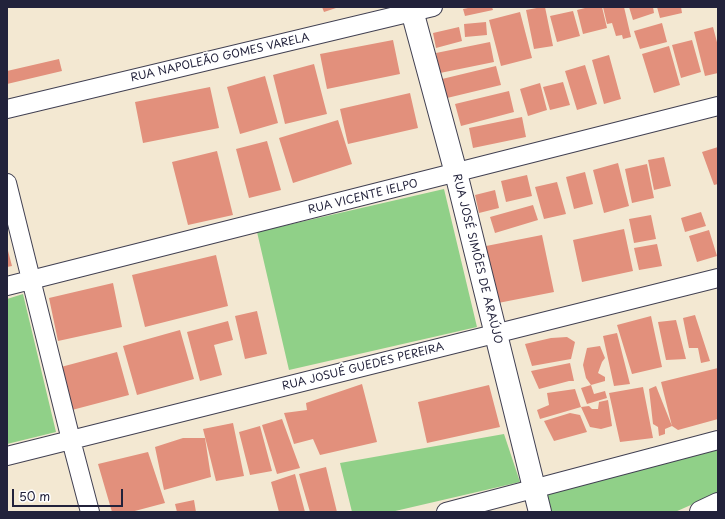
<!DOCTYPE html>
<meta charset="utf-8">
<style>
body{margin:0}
#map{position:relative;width:725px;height:519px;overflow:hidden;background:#f3e8d2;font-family:"Playpen Sans",sans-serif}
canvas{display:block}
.frame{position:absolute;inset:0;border:8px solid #22223b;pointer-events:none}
.scale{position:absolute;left:12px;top:489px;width:111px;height:18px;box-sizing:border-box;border:2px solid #22223b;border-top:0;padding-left:5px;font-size:12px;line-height:14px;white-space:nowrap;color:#22223b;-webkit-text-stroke:3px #fff;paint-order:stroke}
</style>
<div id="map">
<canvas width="725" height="519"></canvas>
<div class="frame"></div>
<div class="scale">50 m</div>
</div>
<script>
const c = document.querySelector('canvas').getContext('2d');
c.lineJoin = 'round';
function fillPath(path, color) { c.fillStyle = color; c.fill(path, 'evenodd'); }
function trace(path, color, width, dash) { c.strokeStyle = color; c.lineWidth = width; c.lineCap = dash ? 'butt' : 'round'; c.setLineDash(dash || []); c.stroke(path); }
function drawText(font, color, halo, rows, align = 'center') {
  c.font = font + ' "Playpen Sans",sans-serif'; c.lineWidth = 3.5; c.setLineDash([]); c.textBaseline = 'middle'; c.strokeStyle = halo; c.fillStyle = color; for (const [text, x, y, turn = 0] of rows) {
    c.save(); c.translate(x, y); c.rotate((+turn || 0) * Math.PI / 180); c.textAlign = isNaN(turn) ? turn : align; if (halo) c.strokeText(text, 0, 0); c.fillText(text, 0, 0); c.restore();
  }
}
const green = new Path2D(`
 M 444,189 L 477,327 L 289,370 L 257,232 Z
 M 23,294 L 56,432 L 7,444 L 7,299 Z
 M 504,434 L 520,482 L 391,512 L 352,512 L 340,463 Z
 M 718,450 L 718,493 L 675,512 L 550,512 L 546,494 Z`);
const building = new Path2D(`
 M 322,7 L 339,7 L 324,12 Z
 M 473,7 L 492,7 L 493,10 L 465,16 L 463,9 Z
 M 542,7 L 545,7 L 553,46 L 534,49 L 526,10 Z
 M 589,7 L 602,7 L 607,28 L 583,34 L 577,10 Z
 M 603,7 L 624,7 L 631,37 L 623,39 L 622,35 L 616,36 L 612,23 L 607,24 Z
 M 629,7 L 653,7 L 654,13 L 633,20 Z
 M 657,7 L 681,7 L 682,13 L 660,18 Z
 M 573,11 L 580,36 L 557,42 L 550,16 Z
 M 520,12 L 532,58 L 501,66 L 489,20 Z
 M 486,22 L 487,35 L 465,37 L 464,24 Z
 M 662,23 L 667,42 L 640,49 L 634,31 Z
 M 459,27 L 462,41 L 436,48 L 433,33 Z
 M 713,27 L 718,46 L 718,73 L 705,76 L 694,32 Z
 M 393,40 L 400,74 L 327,89 L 320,54 Z
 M 692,40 L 701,72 L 681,78 L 672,45 Z
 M 490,42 L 494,62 L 440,73 L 436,53 Z
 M 669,46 L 680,85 L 654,93 L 642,54 Z
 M 609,55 L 621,99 L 604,104 L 592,60 Z
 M 59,59 L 62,71 L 7,84 L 7,71 Z
 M 314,64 L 327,114 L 285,124 L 273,75 Z
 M 585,65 L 597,104 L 577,110 L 565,71 Z
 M 496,66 L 501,85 L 447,98 L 442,79 Z
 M 265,76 L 278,123 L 240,134 L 227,87 Z
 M 563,82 L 570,105 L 550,110 L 543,87 Z
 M 540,83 L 547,110 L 528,116 L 520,89 Z
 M 210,87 L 219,128 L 143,143 L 135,102 Z
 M 509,91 L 514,112 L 461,126 L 455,104 Z
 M 410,93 L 418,128 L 348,144 L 340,109 Z
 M 522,117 L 526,137 L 473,148 L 469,128 Z
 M 338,120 L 352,164 L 293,183 L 279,138 Z
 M 267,141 L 281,190 L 249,198 L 236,149 Z
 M 718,147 L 718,184 L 714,185 L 702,152 Z
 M 217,151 L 233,215 L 188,225 L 172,162 Z
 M 664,157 L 671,186 L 654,190 L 648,160 Z
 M 618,163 L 629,206 L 604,213 L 593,170 Z
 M 647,164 L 654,198 L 632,203 L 625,169 Z
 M 585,172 L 593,204 L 574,209 L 566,177 Z
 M 527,175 L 532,196 L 506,202 L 501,181 Z
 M 557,182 L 566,214 L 544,219 L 535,187 Z
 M 495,190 L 499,208 L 479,213 L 475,195 Z
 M 533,205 L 538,220 L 495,233 L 490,217 Z
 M 701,212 L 706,226 L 685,232 L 681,218 Z
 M 651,215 L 656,239 L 634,243 L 629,219 Z
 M 624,229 L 633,271 L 582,282 L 573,240 Z
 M 709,230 L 717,256 L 697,262 L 689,236 Z
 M 542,235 L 554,292 L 493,304 L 481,247 Z
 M 657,244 L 662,266 L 639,270 L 634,248 Z
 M 7,247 L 12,266 L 7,267 Z
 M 216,255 L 228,306 L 145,327 L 132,275 Z
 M 113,283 L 122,327 L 58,341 L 49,298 Z
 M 257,311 L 267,354 L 245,359 L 235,316 Z
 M 695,315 L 710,361 L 701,363 L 698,348 L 689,348 L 683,318 Z
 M 651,316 L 662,367 L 632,374 L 617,325 Z
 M 676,320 L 686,359 L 666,360 L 658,322 Z
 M 228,321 L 233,340 L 214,345 L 222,375 L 200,381 L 187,332 Z
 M 180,330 L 194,379 L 137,395 L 123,346 Z
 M 617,333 L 630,384 L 614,386 L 603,336 Z
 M 567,337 L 575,342 L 571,359 L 532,366 L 525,344 L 551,338 Z
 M 600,346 L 605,358 L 602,362 L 598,373 L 605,377 L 605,381 L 591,385 L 586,378 L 583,365 L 587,348 Z
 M 117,352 L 129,395 L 72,410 L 61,367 Z
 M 570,363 L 574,381 L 569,381 L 539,389 L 531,371 Z
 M 718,368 L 718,419 L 678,430 L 672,426 L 665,429 L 665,434 L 659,436 L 658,427 L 653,424 L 649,389 L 656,386 L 672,426 L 661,382 Z
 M 362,384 L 377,442 L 320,455 L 313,439 L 294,444 L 284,413 L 307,410 L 306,403 Z
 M 489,385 L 500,427 L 427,443 L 418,402 Z
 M 591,385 L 594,394 L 605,391 L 607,398 L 587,404 L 581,388 Z
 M 643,387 L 653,438 L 620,442 L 609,393 Z
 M 575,389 L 581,407 L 540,419 L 537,410 L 549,405 L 547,393 Z
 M 608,400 L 612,426 L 601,429 L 590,427 L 581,407 L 589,406 L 592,409 L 598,409 L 599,402 Z
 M 570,413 L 580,415 L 587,432 L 554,441 L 544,421 Z
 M 282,419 L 300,468 L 277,474 L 262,425 Z
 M 233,423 L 244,476 L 216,481 L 203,429 Z
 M 260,426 L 272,471 L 250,475 L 239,432 Z
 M 183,438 L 205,438 L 211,477 L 164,490 L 155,447 Z
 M 148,452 L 165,503 L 131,512 L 112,512 L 98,464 Z
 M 326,467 L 337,512 L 310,512 L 299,474 Z
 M 295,474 L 305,512 L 279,512 L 271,482 Z
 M 194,500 L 196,512 L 177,512 L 175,504 Z`);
const street = new Path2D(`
 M 7,109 L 433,7
 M 7,183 L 71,440 L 90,512
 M 7,286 L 718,106
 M 7,456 L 718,278
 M 446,512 L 718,440`);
const secondary = new Path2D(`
 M 411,7 L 456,173 L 540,512
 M 701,512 L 718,504`);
const streetNames = [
 ["RUA NAPOLEÃO GOMES VARELA",220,58,-13],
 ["RUA VICENTE IELPO",363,197,-14],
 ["RUA JOSÉ SIMÕES DE ARAÚJO",477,259,76],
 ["RUA JOSUÉ GUEDES PEREIRA",363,367,-14]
];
fillPath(green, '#90d088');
fillPath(building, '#e2907c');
trace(street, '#414052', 20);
trace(secondary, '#414052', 24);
trace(street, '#fff', 18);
trace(secondary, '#fff', 22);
drawText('11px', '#22223b', '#fff', streetNames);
</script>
